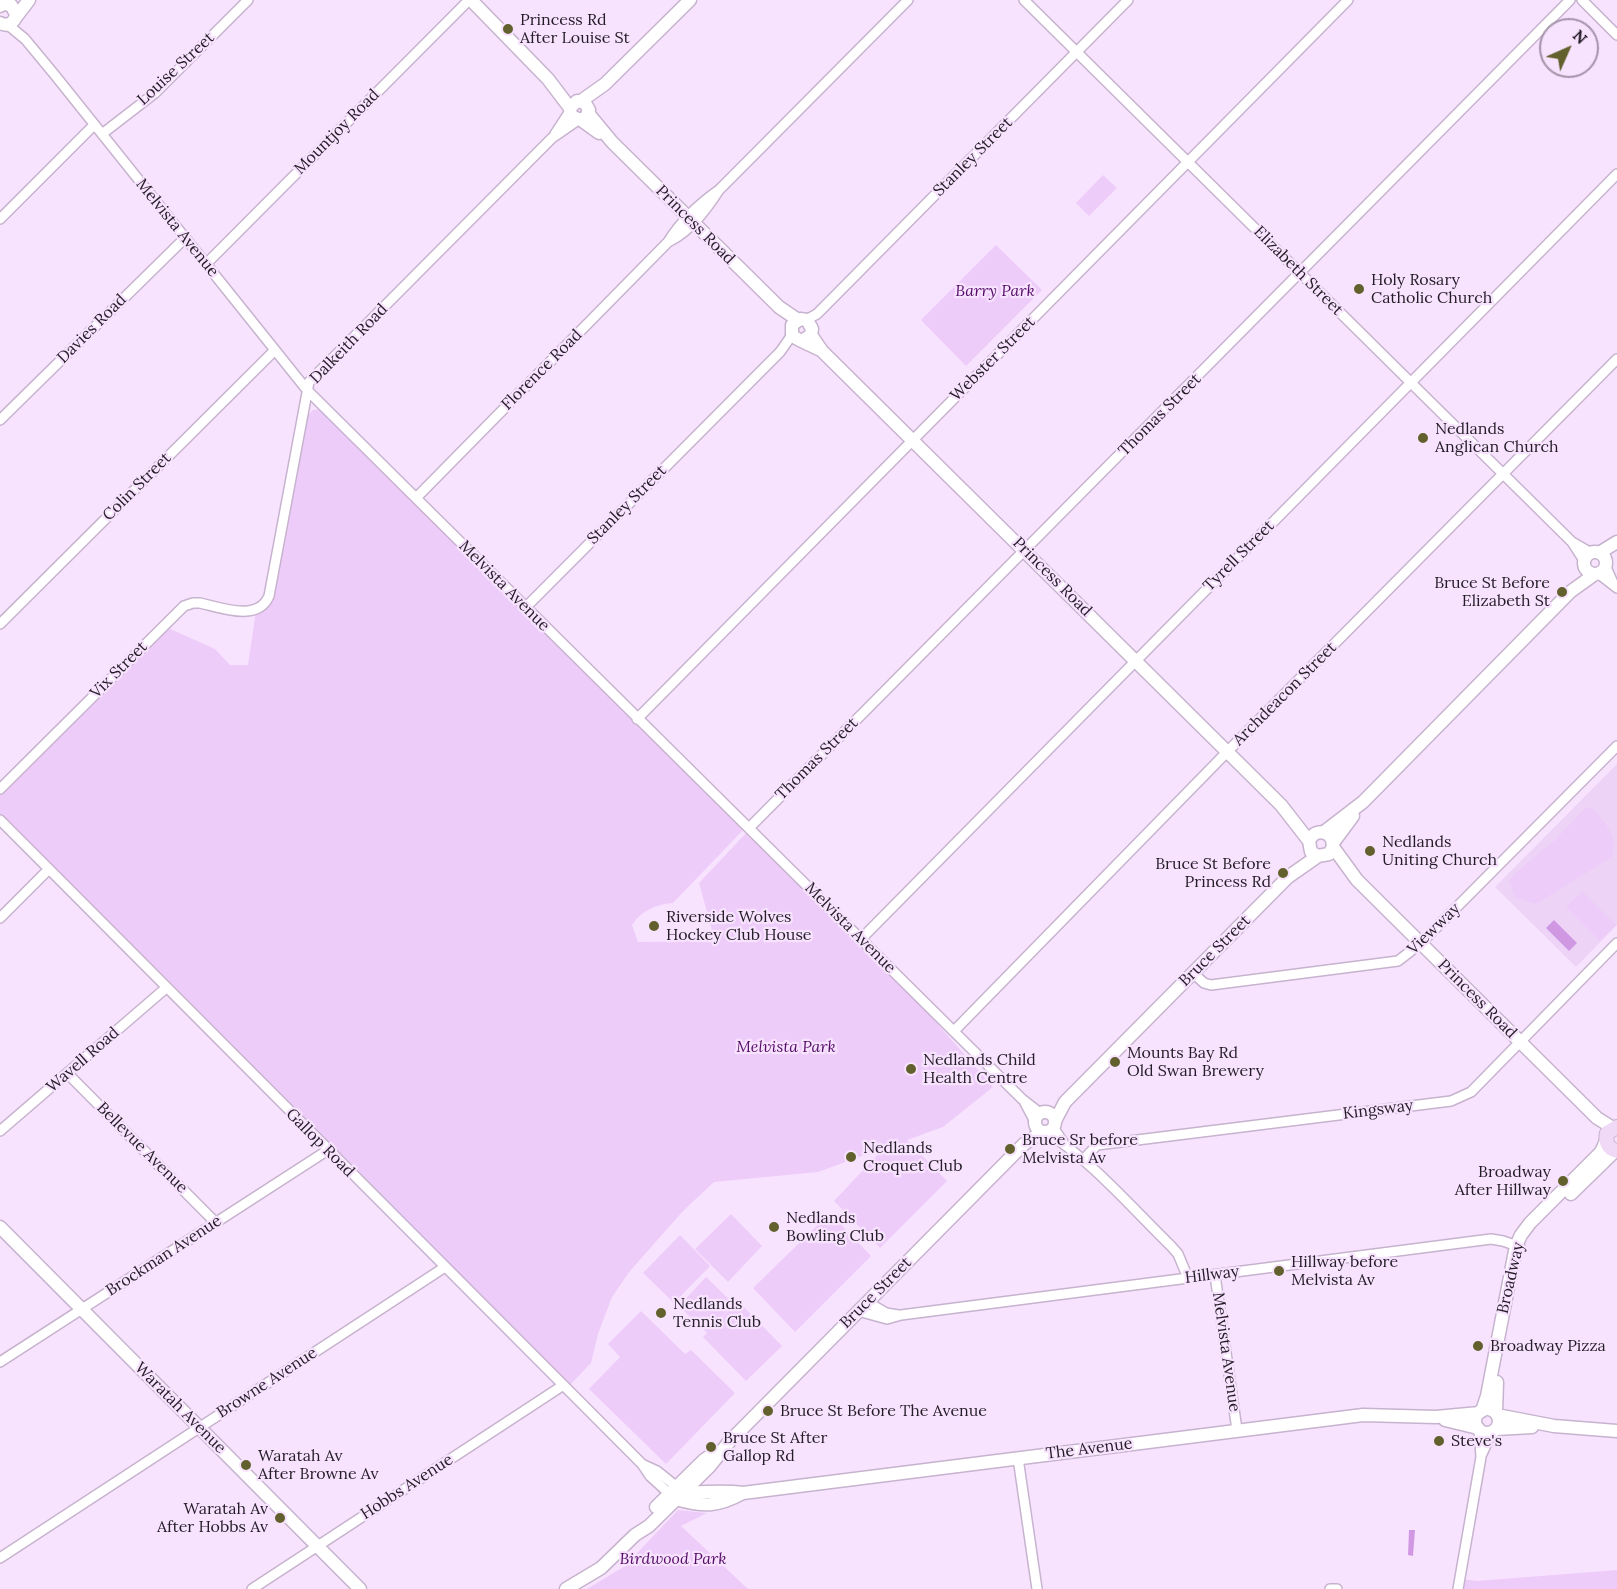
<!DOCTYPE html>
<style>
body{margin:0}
#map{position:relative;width:1617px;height:1589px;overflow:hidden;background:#f8e3ff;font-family:Lora,serif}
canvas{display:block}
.north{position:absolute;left:1539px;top:18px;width:60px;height:60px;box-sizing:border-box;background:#f8e3ff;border:2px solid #a393a8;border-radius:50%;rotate:45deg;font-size:16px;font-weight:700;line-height:24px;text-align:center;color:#241c26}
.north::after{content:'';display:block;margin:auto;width:21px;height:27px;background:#62602d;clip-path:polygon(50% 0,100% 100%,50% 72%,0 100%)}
</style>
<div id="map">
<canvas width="1617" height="1589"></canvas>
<div class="north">N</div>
</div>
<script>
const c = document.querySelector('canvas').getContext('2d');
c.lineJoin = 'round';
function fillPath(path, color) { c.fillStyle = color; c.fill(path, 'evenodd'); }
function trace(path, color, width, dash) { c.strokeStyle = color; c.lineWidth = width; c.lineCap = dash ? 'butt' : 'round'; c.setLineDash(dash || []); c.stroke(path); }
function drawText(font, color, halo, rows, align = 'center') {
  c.font = font + ' Lora,serif'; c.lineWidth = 4.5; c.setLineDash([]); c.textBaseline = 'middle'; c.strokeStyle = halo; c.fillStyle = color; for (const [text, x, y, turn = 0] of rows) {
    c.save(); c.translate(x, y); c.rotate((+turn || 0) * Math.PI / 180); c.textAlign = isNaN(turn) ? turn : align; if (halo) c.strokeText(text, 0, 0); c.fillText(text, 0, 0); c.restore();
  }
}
const built = new Path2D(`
 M 1617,764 L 1617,925 L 1576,967 L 1495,887 Z`);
const green = new Path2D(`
 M 1103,175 L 1117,188 L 1089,216 L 1076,203 Z
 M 996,245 L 1042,290 L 966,366 L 921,320 Z
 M 321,409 L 745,828 L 673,903 C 656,904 641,911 632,925 L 638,942 L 715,941 L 699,883 L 749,830 L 862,938 L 993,1087 L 943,1127 L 907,1140 L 947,1181 L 880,1248 L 834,1201 L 884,1148 L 818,1172 L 714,1182 L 683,1211 L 630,1271 L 612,1297 L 598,1334 L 591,1363 L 567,1388 L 0,818 L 0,792 L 168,628 L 215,649 L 230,665 L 248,665 L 256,611 L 272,595 L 308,415 L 313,410 Z
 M 1586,807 L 1592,808 C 1607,824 1617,834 1612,857 L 1536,904 L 1515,898 L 1509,881 L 1513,875 L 1554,841 Z
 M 1582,891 L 1616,925 L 1600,941 L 1566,907 Z
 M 830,1213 L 871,1256 L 795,1332 L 753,1288 Z
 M 731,1214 L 762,1246 L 728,1282 L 695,1249 Z
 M 680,1235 L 710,1266 L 674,1303 L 643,1273 Z
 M 706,1277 L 734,1304 L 707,1333 L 738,1301 L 782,1346 L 746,1381 L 703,1337 L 707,1333 L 679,1306 Z
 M 641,1311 L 685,1354 L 691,1350 L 735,1393 L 666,1464 L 589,1389 L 620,1357 L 608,1344 Z
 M 678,1510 L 707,1513 L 681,1526 L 748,1589 L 587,1589 L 625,1566 Z
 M 1617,1570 L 1617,1589 L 1458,1589 L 1460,1579 L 1477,1581 Z`);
const water = new Path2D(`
 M 1554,920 L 1577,943 L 1569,951 L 1546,928 Z
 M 1409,1530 L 1415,1530 L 1413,1556 L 1408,1555 Z`);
const minor = new Path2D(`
 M 1024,0 L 1572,542 L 1591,553
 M 1582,0 L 1617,35
 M 8,25 L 25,39 L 54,74 L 307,390 L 1022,1099 L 1040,1113
 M 102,134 L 155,93 L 248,0
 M 555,134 L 570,111
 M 0,219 L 94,125
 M 670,241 C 691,230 706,210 719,190 L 908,0
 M 206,264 L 469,0
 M 806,320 L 817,314 L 1128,0
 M 0,420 L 185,238
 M 416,498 L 668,242 C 681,221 699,204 719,190
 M 1572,542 L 1585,562
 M 1606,567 L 1614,585
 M 1599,574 L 1617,588
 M 525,608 L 780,352 L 792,335
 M 0,624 L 275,350
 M 637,719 L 1348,0
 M 0,789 L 184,606 L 193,603 L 200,603 C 222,608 258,622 269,596 L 309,382 L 552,138 L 578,120
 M 0,820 L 642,1464 L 650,1476 L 673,1497
 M 749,828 L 1570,0
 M 0,918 L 49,869
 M 862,938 L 1617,174
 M 1193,973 L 1204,983 L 1211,985 L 1398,961 L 1421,943 L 1617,746
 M 954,1031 L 1228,751 L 1617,359
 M 68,1074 L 215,1222
 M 1025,1103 L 1034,1120
 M 1053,1127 L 1063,1142
 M 0,1131 L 166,988
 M 1046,1132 C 1090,1159 1133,1209 1171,1246 L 1178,1254 L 1188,1278
 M 1083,1160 L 1097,1145 L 1451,1101 L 1471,1092 L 1617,943
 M 1215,1275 L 1237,1430
 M 867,1302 L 886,1313 L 898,1315
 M 858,1311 L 887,1319 L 901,1315 L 1491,1239 L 1503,1241 L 1520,1247
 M 0,1362 L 328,1150
 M 1482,1454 L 1492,1432
 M 1018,1458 L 1037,1589
 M 644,1465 L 657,1471 L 682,1491
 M 0,1558 L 445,1267
 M 252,1589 L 562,1386
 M 1330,1589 L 1337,1589
 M 1458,1589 L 1481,1457 L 1479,1429`);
const tertiary = new Path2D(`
 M 471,0 L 548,79 L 570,108
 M 0,6 L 4,4 L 11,5 L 16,14 C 15,23 8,27 0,23
 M 16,17 L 29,0
 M 581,101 L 605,84 L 690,0
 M 588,113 L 612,142 L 779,307 L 798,320
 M 581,120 L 586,117 L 589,110 L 585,103 L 577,101 L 570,108 L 571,116 L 581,120 L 599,133
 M 811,335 L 822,351 L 1281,805 L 1309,841
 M 803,340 L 811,335 L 812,329 L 807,320 L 800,319 L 792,325 L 792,335 C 798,341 810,344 818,349
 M1584 563a11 11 0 1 1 22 0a11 11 0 1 1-22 0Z
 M 1599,553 L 1617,542
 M 1324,832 L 1363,802 L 1570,592 L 1595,574
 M 1333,843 L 1353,816
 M 1333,847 L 1329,854 L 1318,856 L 1311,852 L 1309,841 C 1313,832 1321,830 1329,835 L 1332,840 L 1333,847 L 1357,880 L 1597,1118 L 1613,1128
 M1035 1122a10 10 0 1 1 20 0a10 10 0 1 1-20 0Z
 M 1055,1121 L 1065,1102 L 1288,877 L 1318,856
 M 1571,1194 L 1615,1151
 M 0,1227 L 360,1589
 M1475 1421a12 12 0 1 1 24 0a12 12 0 1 1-24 0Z
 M 1482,1411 L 1487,1396 L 1516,1246 L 1521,1235 L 1530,1223 L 1601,1152 L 1606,1141
 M 1496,1412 L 1497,1382
 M 1497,1415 L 1554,1426 L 1617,1431
 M 1445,1420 L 1478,1428
 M 1496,1429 L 1532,1427
 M 683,1492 C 704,1493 723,1490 743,1493 L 1363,1415 L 1436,1417 L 1479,1413
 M 676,1499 C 704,1507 717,1507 743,1493
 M 656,1507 L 704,1460 L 716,1452
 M 566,1589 L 601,1568 L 635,1535 L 649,1526 L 709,1467 L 729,1442 L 1024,1144 L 1042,1132`);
const secondary = new Path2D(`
 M 1617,1127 L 1607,1133 C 1605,1142 1608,1149 1617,1151`);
const markers = [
 [508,29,6,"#62602d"],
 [1359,289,6,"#62602d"],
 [1423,438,6,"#62602d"],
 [1562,592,6,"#62602d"],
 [1370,851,6,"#62602d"],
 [1283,873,6,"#62602d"],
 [654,926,6,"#62602d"],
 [1115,1062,6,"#62602d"],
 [911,1069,6,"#62602d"],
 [1010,1149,6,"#62602d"],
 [851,1157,6,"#62602d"],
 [1563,1181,6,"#62602d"],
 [774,1227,6,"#62602d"],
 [1279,1271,6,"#62602d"],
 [661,1313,6,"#62602d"],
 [1478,1346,6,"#62602d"],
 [768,1411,6,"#62602d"],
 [1439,1441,6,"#62602d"],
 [711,1447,6,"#62602d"],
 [246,1465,6,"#62602d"],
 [280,1518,6,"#62602d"]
];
const poiNames = [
 ["Princess Rd",520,20],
 ["After Louise St",520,38],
 ["Holy Rosary",1371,280],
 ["Catholic Church",1371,298],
 ["Nedlands",1435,429],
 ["Anglican Church",1435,447],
 ["Bruce St Before",1550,583,"right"],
 ["Elizabeth St",1550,601,"right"],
 ["Nedlands",1382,842],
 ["Uniting Church",1382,860],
 ["Bruce St Before",1271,864,"right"],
 ["Princess Rd",1271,882,"right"],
 ["Riverside Wolves",666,917],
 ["Hockey Club House",666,935],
 ["Mounts Bay Rd",1127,1053],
 ["Old Swan Brewery",1127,1071],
 ["Nedlands Child",923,1060],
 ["Health Centre",923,1078],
 ["Bruce Sr before",1022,1140],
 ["Melvista Av",1022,1158],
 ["Nedlands",863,1148],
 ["Croquet Club",863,1166],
 ["Broadway",1551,1172,"right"],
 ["After Hillway",1551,1190,"right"],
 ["Nedlands",786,1218],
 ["Bowling Club",786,1236],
 ["Hillway before",1291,1262],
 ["Melvista Av",1291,1280],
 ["Nedlands",673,1304],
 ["Tennis Club",673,1322],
 ["Broadway Pizza",1490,1346],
 ["Bruce St Before The Avenue",780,1411],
 ["Bruce St After",723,1438],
 ["Gallop Rd",723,1456],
 ["Steve's",1451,1441],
 ["Waratah Av",258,1456],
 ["After Browne Av",258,1474],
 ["Waratah Av",268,1509,"right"],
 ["After Hobbs Av",268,1527,"right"]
];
const streetNames = [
 ["Louise Street",176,69,-43],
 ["Mountjoy Road",337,132,-45],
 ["Stanley Street",973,157,-45],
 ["Princess Road",695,225,45],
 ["Melvista Avenue",177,228,51],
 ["Elizabeth Street",1298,271,45],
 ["Davies Road",92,329,-45],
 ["Dalkeith Road",349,344,-46],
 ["Webster Street",993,359,-45],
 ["Florence Road",542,370,-45],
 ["Thomas Street",1160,415,-45],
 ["Colin Street",137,487,-45],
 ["Stanley Street",627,505,-45],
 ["Tyrell Street",1239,556,-45],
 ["Princess Road",1052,577,45],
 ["Melvista Avenue",504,586,45],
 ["Vix Street",119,670,-45],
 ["Archdeacon Street",1285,694,-45],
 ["Thomas Street",817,759,-45],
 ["Melvista Avenue",850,928,45],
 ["Viewway",1434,929,-44],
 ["Bruce Street",1215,951,-45],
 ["Princess Road",1477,999,45],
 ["Wavell Road",83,1060,-41],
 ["Kingsway",1378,1110,-7],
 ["Gallop Road",320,1143,45],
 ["Bellevue Avenue",142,1148,45],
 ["Brockman Avenue",164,1256,-33],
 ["Hillway",1212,1275,-7],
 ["Broadway",1511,1278,-77],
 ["Bruce Street",876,1293,-45],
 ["Melvista Avenue",1226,1352,82],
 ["Browne Avenue",267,1383,-33],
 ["Waratah Avenue",180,1408,45],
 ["The Avenue",1089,1449,-7],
 ["Hobbs Avenue",407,1487,-33]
];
const parkNames = [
 ["Barry Park",995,291],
 ["Melvista Park",786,1047],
 ["Birdwood Park",673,1559]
];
fillPath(built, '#edd4f6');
fillPath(green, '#eeccf9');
fillPath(water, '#d098e3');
trace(minor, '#c7b3ce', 12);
trace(tertiary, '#c7b3ce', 15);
trace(secondary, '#c7b3ce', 16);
trace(minor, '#fff', 9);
trace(tertiary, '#fff', 12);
trace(secondary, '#efd9f6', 14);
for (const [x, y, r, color] of markers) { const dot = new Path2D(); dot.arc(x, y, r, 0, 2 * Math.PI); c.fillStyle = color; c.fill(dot); trace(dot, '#f8e3ff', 2); }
drawText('16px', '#241c26', '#f8e3ff', poiNames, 'left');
drawText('16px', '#241c26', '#f8e3ff', streetNames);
drawText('italic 16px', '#540b67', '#f8e3ff', parkNames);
</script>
